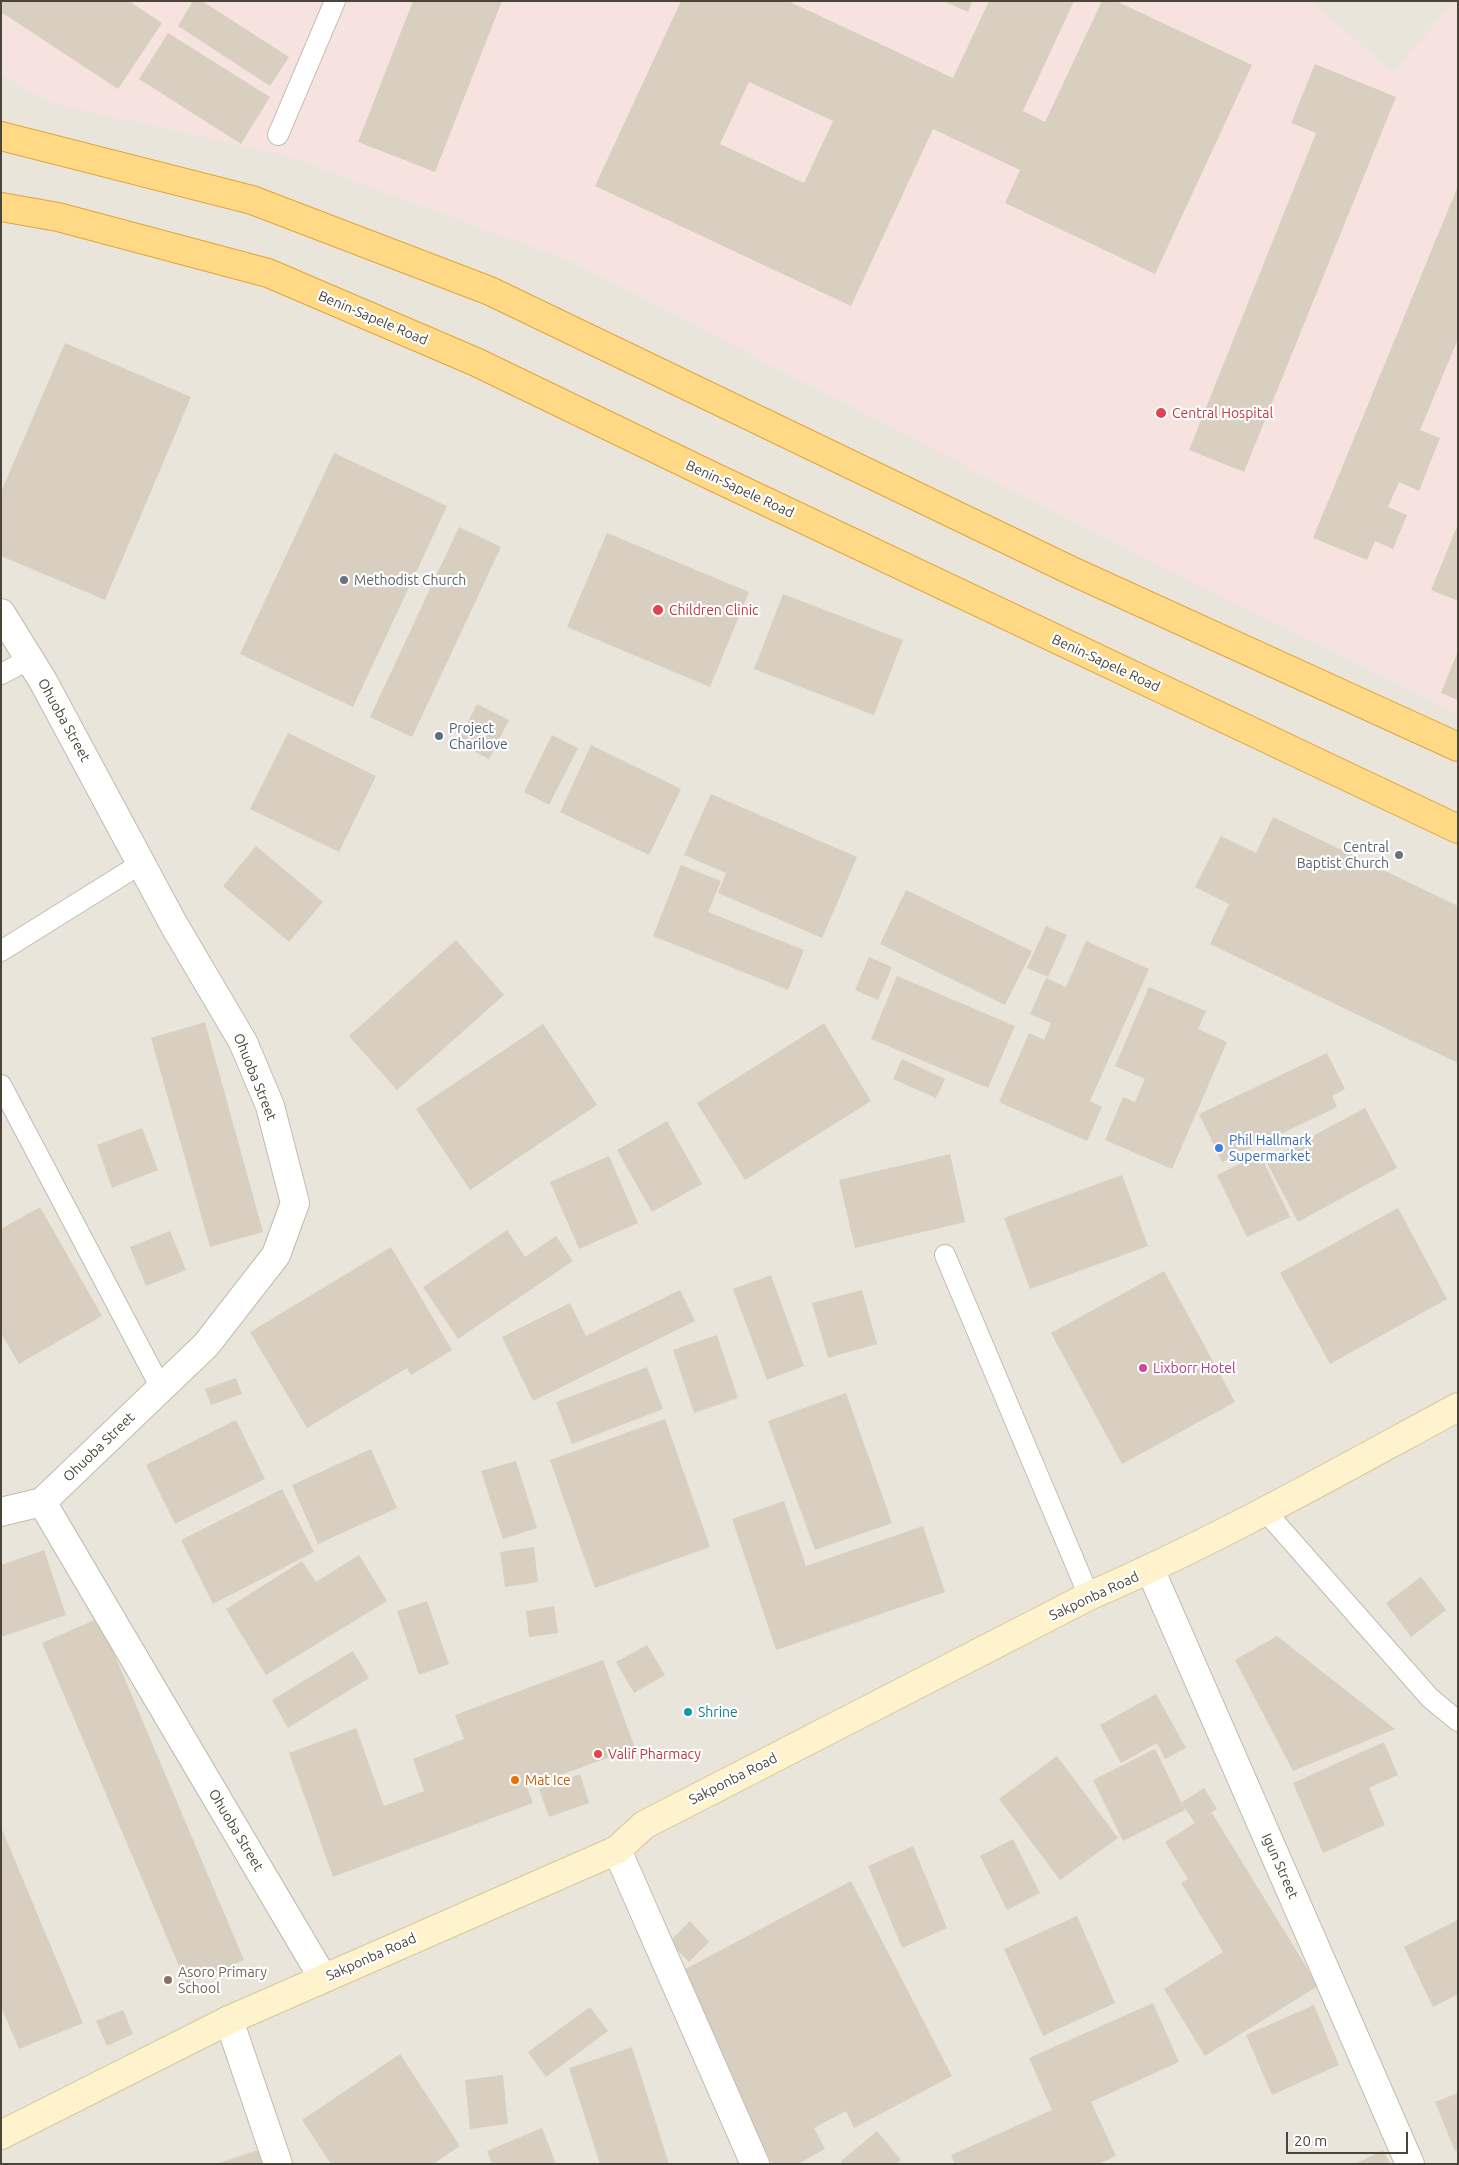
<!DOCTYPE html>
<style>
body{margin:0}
#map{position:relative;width:1459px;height:2165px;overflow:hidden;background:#f6f3ec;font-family:Ubuntu,sans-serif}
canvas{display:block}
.frame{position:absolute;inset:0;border:2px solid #4b4439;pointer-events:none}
.scale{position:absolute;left:1286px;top:2132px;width:122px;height:22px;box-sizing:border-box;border:2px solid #4b4439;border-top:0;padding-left:6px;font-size:15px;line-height:18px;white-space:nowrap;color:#4b4439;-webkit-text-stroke:4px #fff;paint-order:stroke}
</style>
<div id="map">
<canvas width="1459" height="2165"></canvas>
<div class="frame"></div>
<div class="scale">20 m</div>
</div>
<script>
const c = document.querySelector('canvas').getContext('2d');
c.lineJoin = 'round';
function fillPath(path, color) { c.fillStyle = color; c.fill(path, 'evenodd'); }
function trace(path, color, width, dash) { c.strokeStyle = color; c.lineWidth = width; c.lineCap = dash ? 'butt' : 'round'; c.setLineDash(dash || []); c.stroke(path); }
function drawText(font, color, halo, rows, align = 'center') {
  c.font = font + ' Ubuntu,sans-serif'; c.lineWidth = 4.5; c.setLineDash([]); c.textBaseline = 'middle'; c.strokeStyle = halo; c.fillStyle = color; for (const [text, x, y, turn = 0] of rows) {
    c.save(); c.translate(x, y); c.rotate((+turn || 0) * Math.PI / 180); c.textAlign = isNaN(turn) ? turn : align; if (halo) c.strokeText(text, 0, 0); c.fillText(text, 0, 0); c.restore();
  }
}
const residential = new Path2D(`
 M 1,1 L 1458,1 L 1458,2164 L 1,2164 Z`);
const medical = new Path2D(`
 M 1,1 L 1311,1 L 1393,73 L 1455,1 L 1458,1 L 1458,714 L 1157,565 L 571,261 L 282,154 L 56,104 L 1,75 Z`);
const building = new Path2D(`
 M 1,1 L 129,1 L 162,23 L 118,89 L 1,12 Z
 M 193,1 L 202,1 L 289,57 L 270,86 L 178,26 Z
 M 413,1 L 502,1 L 435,172 L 358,142 Z
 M 681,1 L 788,1 L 953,78 L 989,1 L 1074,1 L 1023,111 L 1045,122 L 1102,1 L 1116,1 L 1252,65 L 1155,274 L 1005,203 L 1020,170 L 933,129 L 851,306 L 595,186 ZM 749,82 L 833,121 L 804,183 L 720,144 Z
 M 943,1 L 972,1 L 968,12 Z
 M 168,33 L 270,97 L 241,144 L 139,79 Z
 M 1315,64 L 1396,97 L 1244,472 L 1189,450 L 1316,133 L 1291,123 Z
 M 1458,186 L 1458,339 L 1420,430 L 1440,438 L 1419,491 L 1399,482 L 1388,507 L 1407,515 L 1393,549 L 1375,541 L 1367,560 L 1313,538 Z
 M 65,343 L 191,397 L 105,600 L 1,556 L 1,492 Z
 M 334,453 L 447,506 L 353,707 L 240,654 Z
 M 1458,524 L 1458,601 L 1431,590 Z
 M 459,527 L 501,547 L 412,737 L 370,717 Z
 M 607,533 L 749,592 L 710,687 L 567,627 Z
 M 783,594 L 903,640 L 874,715 L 754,669 Z
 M 1458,651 L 1458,700 L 1441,693 Z
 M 477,704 L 509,720 L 489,759 L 457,743 Z
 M 288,733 L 376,776 L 339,852 L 250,809 Z
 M 552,735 L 578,748 L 549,805 L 524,792 Z
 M 591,745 L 681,789 L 649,855 L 560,812 Z
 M 711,794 L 857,857 L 822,938 L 718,893 L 726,873 L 684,855 Z
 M 1273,817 L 1458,906 L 1458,1063 L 1210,944 L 1229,904 L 1195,887 L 1221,836 L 1256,853 Z
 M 256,846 L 323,902 L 289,942 L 223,886 Z
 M 681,865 L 721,881 L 708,912 L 804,950 L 788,990 L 653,936 Z
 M 906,890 L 1032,951 L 1005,1005 L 880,944 Z
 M 1046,926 L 1067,935 L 1048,977 L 1027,968 Z
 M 456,940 L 504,995 L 397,1090 L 349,1036 Z
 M 1086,941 L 1149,969 L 1090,1101 L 1102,1107 L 1087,1141 L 999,1102 L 1029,1033 L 1044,1040 L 1051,1023 L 1030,1014 L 1046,978 L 1066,987 Z
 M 869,957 L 892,967 L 878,1000 L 855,990 Z
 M 897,976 L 1015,1026 L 988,1088 L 871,1039 Z
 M 1149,987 L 1206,1011 L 1198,1029 L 1227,1042 L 1172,1169 L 1105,1140 L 1123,1097 L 1135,1102 L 1145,1079 L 1115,1066 Z
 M 205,1022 L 263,1232 L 210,1247 L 151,1038 Z
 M 824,1023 L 871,1101 L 745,1180 L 697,1103 Z
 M 543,1024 L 597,1105 L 470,1190 L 416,1109 Z
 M 1327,1053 L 1345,1089 L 1332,1096 L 1337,1107 L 1222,1162 L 1199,1114 Z
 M 902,1059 L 945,1079 L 936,1098 L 893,1079 Z
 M 1365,1108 L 1397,1168 L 1298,1222 L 1266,1161 Z
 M 667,1121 L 702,1184 L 652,1212 L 617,1150 Z
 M 142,1128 L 158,1170 L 112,1188 L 97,1145 Z
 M 950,1154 L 965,1222 L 855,1248 L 839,1180 Z
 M 1260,1154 L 1290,1217 L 1247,1237 L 1217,1175 Z
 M 609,1156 L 638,1223 L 579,1249 L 550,1182 Z
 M 1122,1175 L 1148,1246 L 1030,1289 L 1004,1218 Z
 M 40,1207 L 102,1316 L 19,1364 L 1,1333 L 1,1229 Z
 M 1398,1208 L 1447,1299 L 1330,1364 L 1280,1273 Z
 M 507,1230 L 525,1257 L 556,1236 L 573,1261 L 458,1339 L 423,1287 Z
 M 170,1231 L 186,1270 L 146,1286 L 130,1247 Z
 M 391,1247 L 452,1350 L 411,1375 L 407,1368 L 307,1428 L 250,1332 Z
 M 1164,1271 L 1235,1402 L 1122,1464 L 1051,1333 Z
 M 771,1275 L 804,1366 L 767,1380 L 733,1289 Z
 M 680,1290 L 695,1321 L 533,1401 L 502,1337 L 570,1303 L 586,1336 Z
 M 862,1290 L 877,1344 L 828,1358 L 812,1303 Z
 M 717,1335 L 738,1398 L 694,1413 L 673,1350 Z
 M 647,1367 L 663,1409 L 572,1444 L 556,1402 Z
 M 236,1378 L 242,1394 L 211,1405 L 205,1389 Z
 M 846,1393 L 892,1523 L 815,1550 L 768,1421 Z
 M 665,1419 L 710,1547 L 595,1588 L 550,1460 Z
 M 236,1420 L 265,1479 L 175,1524 L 146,1465 Z
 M 371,1449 L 397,1508 L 318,1544 L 292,1485 Z
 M 516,1461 L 537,1528 L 503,1539 L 481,1471 Z
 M 282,1489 L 314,1552 L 213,1604 L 181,1540 Z
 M 784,1501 L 806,1566 L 923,1526 L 945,1592 L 776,1650 L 732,1519 Z
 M 534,1547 L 538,1582 L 505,1587 L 500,1552 Z
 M 44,1550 L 66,1615 L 1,1637 L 1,1565 Z
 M 359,1555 L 387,1601 L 266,1675 L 226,1609 L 302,1561 L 316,1582 Z
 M 1421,1577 L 1446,1610 L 1411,1637 L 1386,1603 Z
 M 427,1601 L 449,1664 L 419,1675 L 397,1611 Z
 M 554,1606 L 558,1633 L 529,1637 L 526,1611 Z
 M 99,1618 L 244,1960 L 187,1985 L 42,1643 Z
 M 1277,1636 L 1395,1729 L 1293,1771 L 1235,1660 Z
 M 647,1645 L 665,1675 L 634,1693 L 616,1662 Z
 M 353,1651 L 369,1678 L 288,1728 L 272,1700 Z
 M 603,1660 L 635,1748 L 527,1787 L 533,1803 L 333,1877 L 289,1753 L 356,1728 L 384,1806 L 424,1791 L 413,1759 L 464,1739 L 455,1715 Z
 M 1156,1694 L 1186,1748 L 1165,1759 L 1157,1743 L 1121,1763 L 1100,1725 Z
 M 1384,1742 L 1398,1775 L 1369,1788 L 1385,1825 L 1323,1853 L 1293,1783 Z
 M 1155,1749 L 1185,1810 L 1123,1841 L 1093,1780 Z
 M 1057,1756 L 1118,1838 L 1060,1880 L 999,1799 Z
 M 580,1774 L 589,1803 L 549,1817 L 539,1789 Z
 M 1204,1788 L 1217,1809 L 1206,1816 L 1212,1813 L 1318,1986 L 1205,2056 L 1164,1989 L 1223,1952 L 1181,1883 L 1188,1879 L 1165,1842 L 1195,1823 L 1181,1803 Z
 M 1,1827 L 83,2023 L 19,2049 L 1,2007 Z
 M 1013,1839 L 1040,1893 L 1007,1910 L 980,1856 Z
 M 913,1846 L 947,1928 L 902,1948 L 868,1866 Z
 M 851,1881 L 952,2076 L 854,2128 L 846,2111 L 814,2128 L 825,2149 L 798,2164 L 772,2164 L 674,1975 Z
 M 1077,1916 L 1115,2003 L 1043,2036 L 1004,1949 Z
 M 1458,1920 L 1458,1994 L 1433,2007 L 1404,1947 Z
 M 690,1921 L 709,1942 L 689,1962 L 669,1942 Z
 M 1153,2003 L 1179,2062 L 1091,2102 L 1116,2156 L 1098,2164 L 955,2164 L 951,2155 L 1052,2110 L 1029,2058 Z
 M 1314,2005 L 1339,2065 L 1272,2095 L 1246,2035 Z
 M 590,2007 L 608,2031 L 546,2077 L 528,2052 Z
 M 123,2010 L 133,2034 L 107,2046 L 96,2021 Z
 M 632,2047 L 669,2164 L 600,2164 L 569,2068 Z
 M 400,2054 L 460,2146 L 433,2164 L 331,2164 L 302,2120 Z
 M 503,2075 L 508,2124 L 470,2129 L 465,2080 Z
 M 1458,2093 L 1458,2150 L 1455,2151 L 1435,2102 Z
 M 542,2128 L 556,2164 L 492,2164 L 487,2151 Z
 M 877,2131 L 901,2160 L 897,2164 L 843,2164 L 841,2161 Z
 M 258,2150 L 263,2164 L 219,2164 L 219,2163 Z
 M 1383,2150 L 1390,2164 L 1355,2164 Z`);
const service = new Path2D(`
 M 278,135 L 335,1
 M 1,674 L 30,659
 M 1,951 L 142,863
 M 1,1085 L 161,1388
 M 945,1255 L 1089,1596
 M 1266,1512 L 1430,1698 L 1458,1721`);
const minor = new Path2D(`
 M 1,613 L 43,681 L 174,925 L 243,1042 L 270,1106 L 295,1203 L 276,1255 L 206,1345 L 42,1502 L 1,1512
 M 42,1502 L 323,1978
 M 1150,1569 L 1410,2164
 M 617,1850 L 755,2164
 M 229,2020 L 278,2164`);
const secondary = new Path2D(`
 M 1,2135 L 229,2020 L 617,1850 L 644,1825 L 1089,1596 C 1216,1541 1336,1473 1458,1407`);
const trunk = new Path2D(`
 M 1,136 L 252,200 L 490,291 L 1072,571 L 1458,747
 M 1,207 L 58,217 L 268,273 L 476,362 L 712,476 L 1458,829`);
const markers = [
 [1161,413,6,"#e0444e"],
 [344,580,5,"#6b7280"],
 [658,610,6,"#e0444e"],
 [439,736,5,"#5c6f8a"],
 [1399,855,5,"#6b7280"],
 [1219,1148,5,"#3f7fe0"],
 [1143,1368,5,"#d1479c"],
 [688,1712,5,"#0f9aa8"],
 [598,1754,5,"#e0444e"],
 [515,1780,5,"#e8710a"],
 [168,1980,5,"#8d6e63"]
];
const streetNames = [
 ["Benin-Sapele Road",373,318,23],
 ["Benin-Sapele Road",740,489,25],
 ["Benin-Sapele Road",1106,663,25],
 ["Ohuoba Street",64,720,61],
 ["Ohuoba Street",255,1077,68],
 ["Ohuoba Street",99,1447,-44],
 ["Sakponba Road",1094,1596,-25],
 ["Sakponba Road",733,1779,-27],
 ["Ohuoba Street",236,1830,59],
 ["Igun Street",1280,1866,66],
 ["Sakponba Road",371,1957,-24]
];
const healthNames = [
 ["Central Hospital",1172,413],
 ["Children Clinic",669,610],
 ["Valif Pharmacy",608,1754]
];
const worshipNames = [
 ["Methodist Church",354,580],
 ["Central",1389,847,"right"],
 ["Baptist Church",1389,863,"right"]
];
const serviceNames = [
 ["Project",449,728],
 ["Charilove",449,744]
];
const shopNames = [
 ["Phil Hallmark",1229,1140],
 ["Supermarket",1229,1156]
];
const hotelNames = [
 ["Lixborr Hotel",1153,1368]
];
const cultureNames = [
 ["Shrine",698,1712]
];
const foodNames = [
 ["Mat Ice",525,1780]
];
const educationNames = [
 ["Asoro Primary",178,1972],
 ["School",178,1988]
];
fillPath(residential, '#eae5da');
fillPath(medical, '#f6e3e0');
fillPath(building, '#d8cfc1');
trace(service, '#c2bbae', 22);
trace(minor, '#c2bbae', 30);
trace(secondary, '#d6c79b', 30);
trace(trunk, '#e0a43c', 30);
trace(service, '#fff', 20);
trace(minor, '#fff', 28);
trace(secondary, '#fff3cd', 28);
trace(trunk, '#ffd985', 28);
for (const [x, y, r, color] of markers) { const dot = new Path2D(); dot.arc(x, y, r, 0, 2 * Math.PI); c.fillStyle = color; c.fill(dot); trace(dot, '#fff', 2); }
drawText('14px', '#4b4439', '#fff', streetNames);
drawText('14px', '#be3a42', '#fff', healthNames, 'left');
drawText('14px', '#5b616d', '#fff', worshipNames, 'left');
drawText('14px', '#4e5e75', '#fff', serviceNames, 'left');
drawText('14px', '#366cbe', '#fff', shopNames, 'left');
drawText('14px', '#b23c85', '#fff', hotelNames, 'left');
drawText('14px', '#0d838f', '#fff', cultureNames, 'left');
drawText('14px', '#c56008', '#fff', foodNames, 'left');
drawText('14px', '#785e54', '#fff', educationNames, 'left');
</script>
